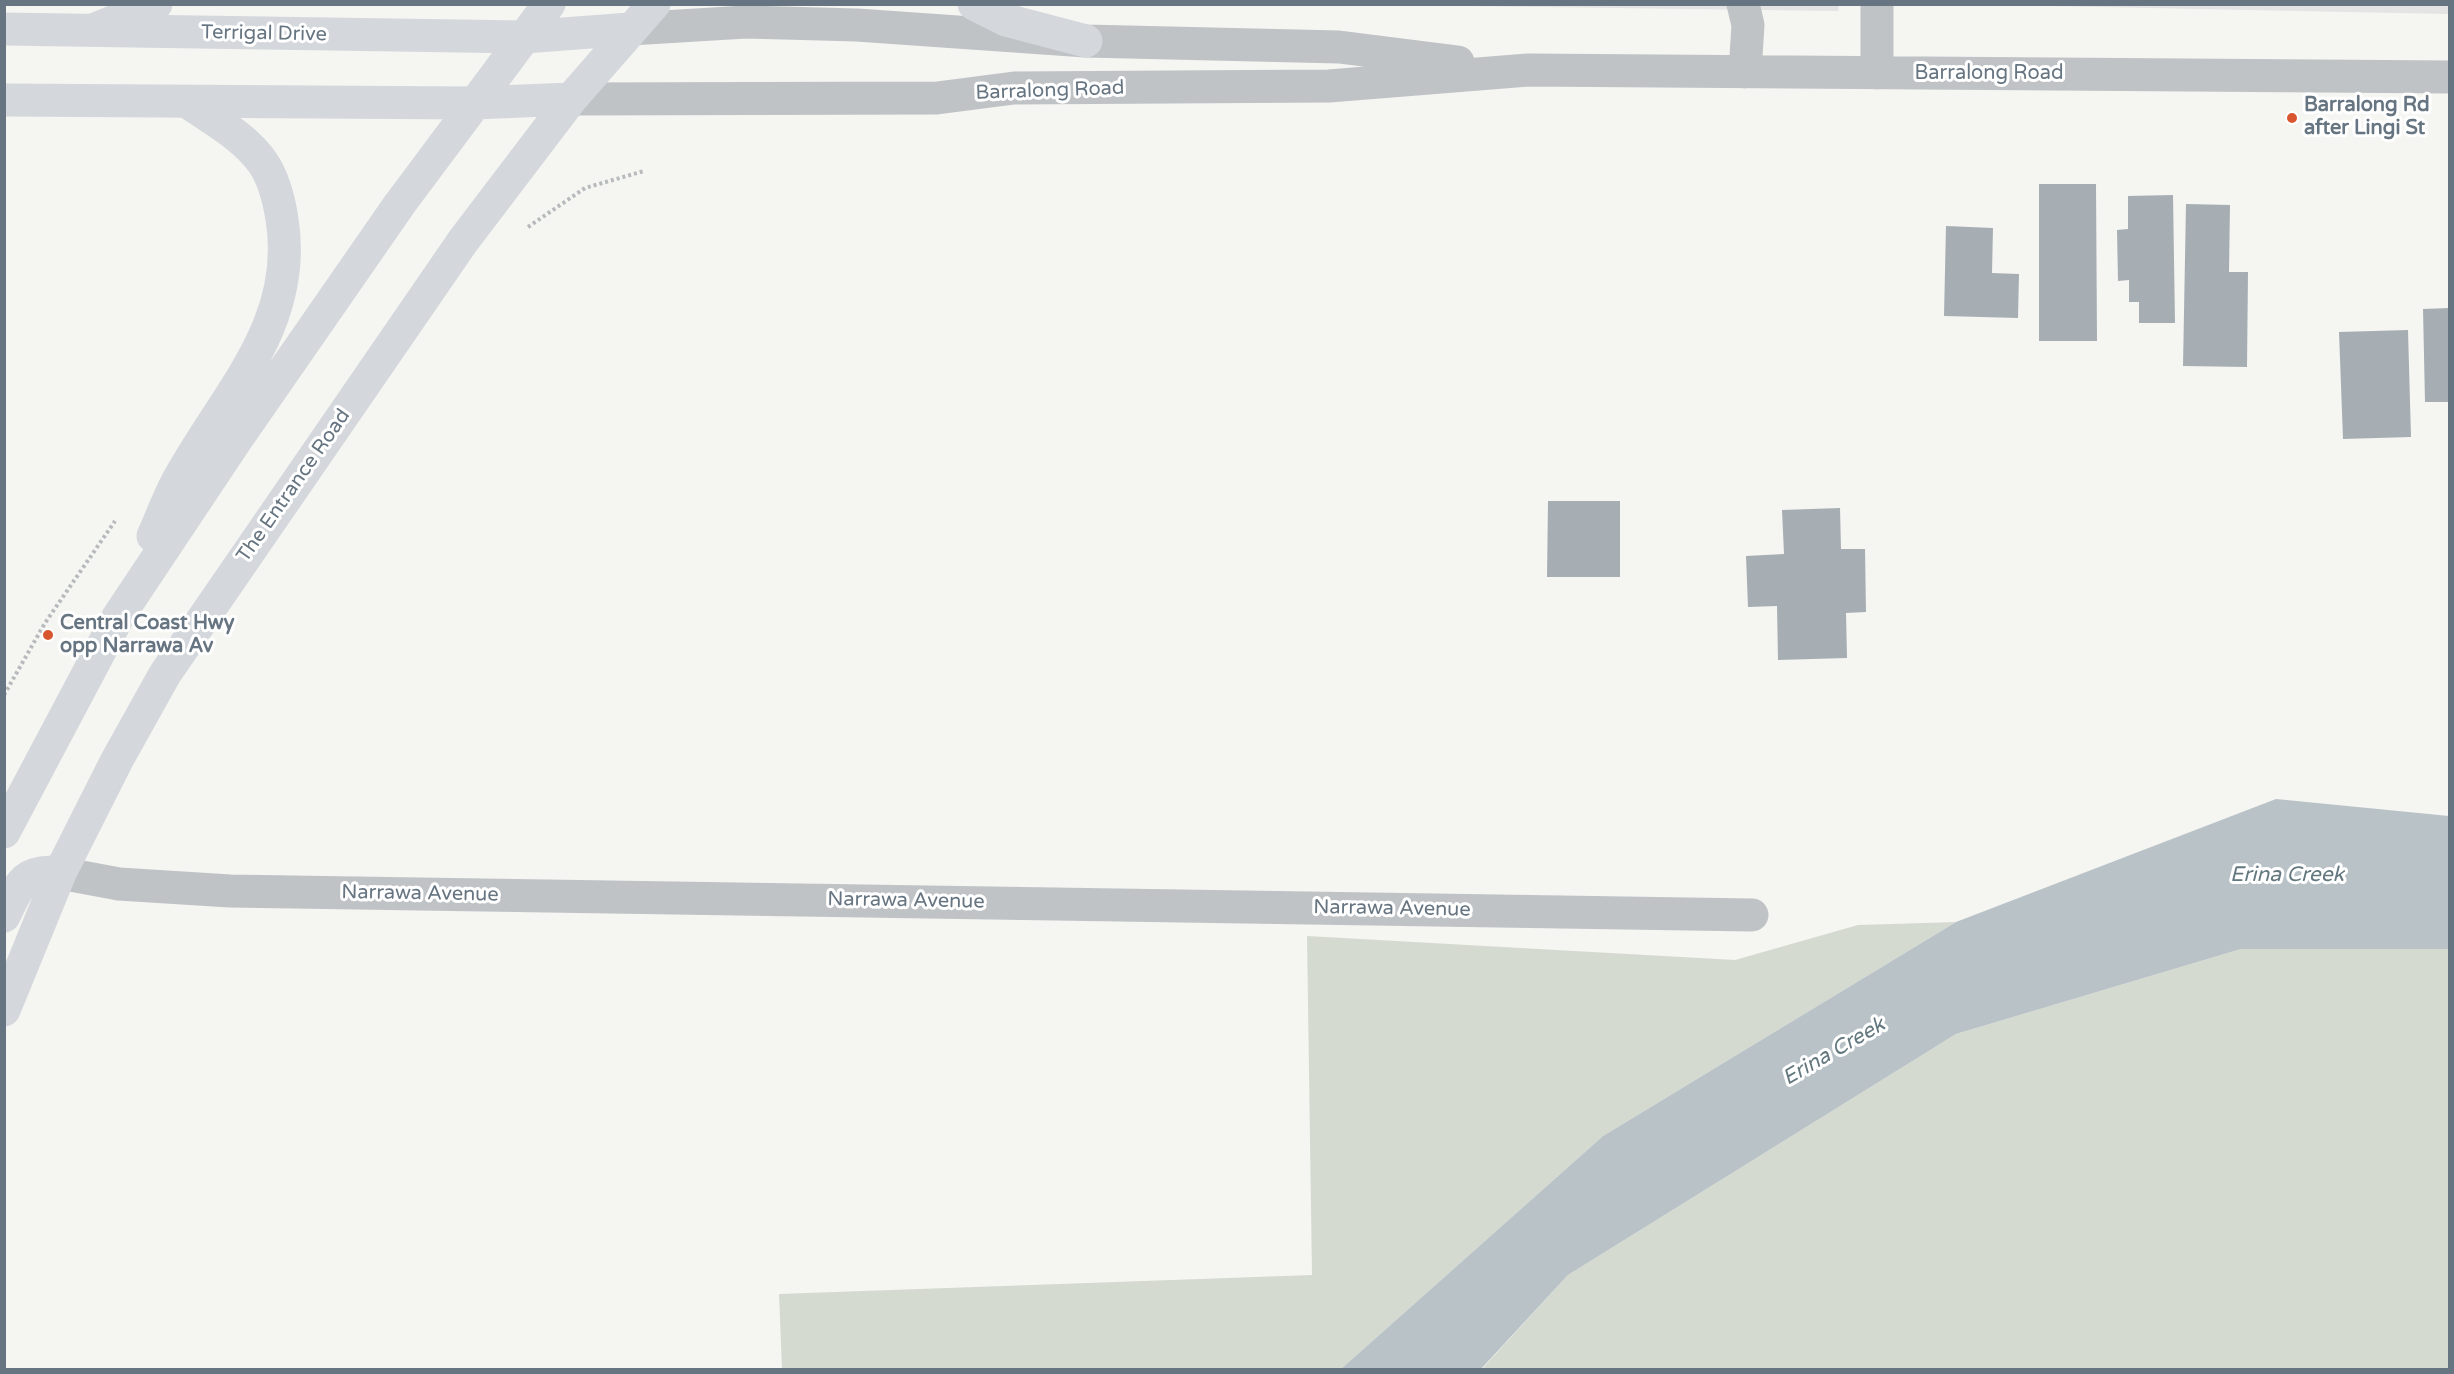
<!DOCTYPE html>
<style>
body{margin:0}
#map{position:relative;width:2454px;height:1374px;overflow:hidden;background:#f5f5f2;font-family:"Varela Round",sans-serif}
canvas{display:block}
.frame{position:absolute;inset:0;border:6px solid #667581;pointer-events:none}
</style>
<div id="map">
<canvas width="2454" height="1374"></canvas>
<div class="frame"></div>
</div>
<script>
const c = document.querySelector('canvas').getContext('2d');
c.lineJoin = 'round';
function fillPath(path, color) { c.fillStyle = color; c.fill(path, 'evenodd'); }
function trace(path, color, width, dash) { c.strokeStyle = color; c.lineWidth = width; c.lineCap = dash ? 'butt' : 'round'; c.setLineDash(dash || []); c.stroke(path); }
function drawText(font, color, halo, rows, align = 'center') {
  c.font = font + ' "Varela Round",sans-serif'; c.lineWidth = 6; c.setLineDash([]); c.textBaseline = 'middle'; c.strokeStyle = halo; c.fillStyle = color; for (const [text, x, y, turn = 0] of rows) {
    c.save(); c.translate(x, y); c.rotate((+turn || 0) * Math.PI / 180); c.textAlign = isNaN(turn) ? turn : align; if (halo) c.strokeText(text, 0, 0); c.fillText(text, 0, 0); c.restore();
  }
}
const built = new Path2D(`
 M 2449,4 L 2449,14 L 2000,5 L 2000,4 Z
 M 1390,5 L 1839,5 L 1838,11 Z`);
const green = new Path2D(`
 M 1956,922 L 1603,1136 L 1341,1369 L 782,1369 L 779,1294 L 1312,1275 L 1307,936 L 1735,960 L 1858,925 Z
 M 2241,949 L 2449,949 L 2449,1369 L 1481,1370 L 1568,1275 L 1956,1034 Z`);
const water = new Path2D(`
 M 2276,799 L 2449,816 L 2449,949 L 2241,949 L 1956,1034 L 1568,1275 L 1481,1369 L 1341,1369 L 1603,1136 L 1956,922 Z`);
const building = new Path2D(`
 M 2039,184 L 2096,184 L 2097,341 L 2039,341 Z
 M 2173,195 L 2175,323 L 2139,323 L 2139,302 L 2129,302 L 2129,280 L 2118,281 L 2117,230 L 2128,229 L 2128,196 Z
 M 2186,204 L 2230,205 L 2229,272 L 2248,272 L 2247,367 L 2183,366 Z
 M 1946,226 L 1993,228 L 1992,273 L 2019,274 L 2018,318 L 1944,316 Z
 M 2450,308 L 2450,402 L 2425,402 L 2423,309 Z
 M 2408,330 L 2411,437 L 2343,439 L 2339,332 Z
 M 1548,501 L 1620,501 L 1620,577 L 1547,577 Z
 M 1840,508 L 1841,549 L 1865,549 L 1866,612 L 1846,613 L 1847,658 L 1778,660 L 1777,606 L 1748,607 L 1746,556 L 1784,554 L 1782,510 Z`);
const path = new Path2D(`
 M 528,227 L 585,188 L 644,171
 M 4,695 L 45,623 L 115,521`);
const minor = new Path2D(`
 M 1743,4 L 1748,25 L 1745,72
 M 1877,4 L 1877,73
 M 630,29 L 746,22 L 857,25 L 1086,41 L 1339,47 L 1458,62
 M 571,99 L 937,98 L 1014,88 L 1329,86 L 1528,70 L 2450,77
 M 60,873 L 119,884 L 230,891 L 1752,915`);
const major = new Path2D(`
 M 4,29 L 524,37
 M 4,100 L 474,103`);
const highway = new Path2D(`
 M 974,4 L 1006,20 L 1086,41
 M 93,30 L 156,4
 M 524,37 L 630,29
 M 474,103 L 571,99
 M 153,536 C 161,518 168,499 177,482 C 224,395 299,326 282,219 C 279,200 274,179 263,163 C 245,137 215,121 189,103
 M 4,832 L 118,617 L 236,440 L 399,205 L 549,4
 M 4,916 C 19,886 23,868 60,873
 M 4,1010 L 60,873 L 117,760 L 165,674 L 463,241 L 571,99 L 654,4`);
const markers = [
 [2292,118,6,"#d9552f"],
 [48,635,6,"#d9552f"]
];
const streetNames = [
 ["Terrigal Drive",264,34,1],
 ["Barralong Road",1989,74],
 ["Barralong Road",1050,91,-2],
 ["The Entrance Road",294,486,-55],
 ["Narrawa Avenue",420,894,1],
 ["Narrawa Avenue",906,901,1],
 ["Narrawa Avenue",1392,909,1]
];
const poiNames = [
 ["Barralong Rd",2304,106],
 ["after Lingi St",2304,129],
 ["Central Coast Hwy",60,624],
 ["opp Narrawa Av",60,647]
];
const waterNames = [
 ["Erina Creek",2287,875],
 ["Erina Creek",1834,1052,-30]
];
fillPath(built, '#e3e4e3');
fillPath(green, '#d5dad1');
fillPath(water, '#b8c2c7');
fillPath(building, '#a6aeb3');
trace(path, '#b7babc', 4, [3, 3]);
trace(minor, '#bfc3c6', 33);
trace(major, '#d4d8dc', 33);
trace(highway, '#d4d8dc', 33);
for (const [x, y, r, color] of markers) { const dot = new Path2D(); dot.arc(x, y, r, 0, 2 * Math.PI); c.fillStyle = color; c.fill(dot); trace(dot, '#fff', 2); }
drawText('20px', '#667581', '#fff', streetNames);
drawText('bold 20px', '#667581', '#fff', poiNames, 'left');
drawText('italic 21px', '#62777e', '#fff', waterNames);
</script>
